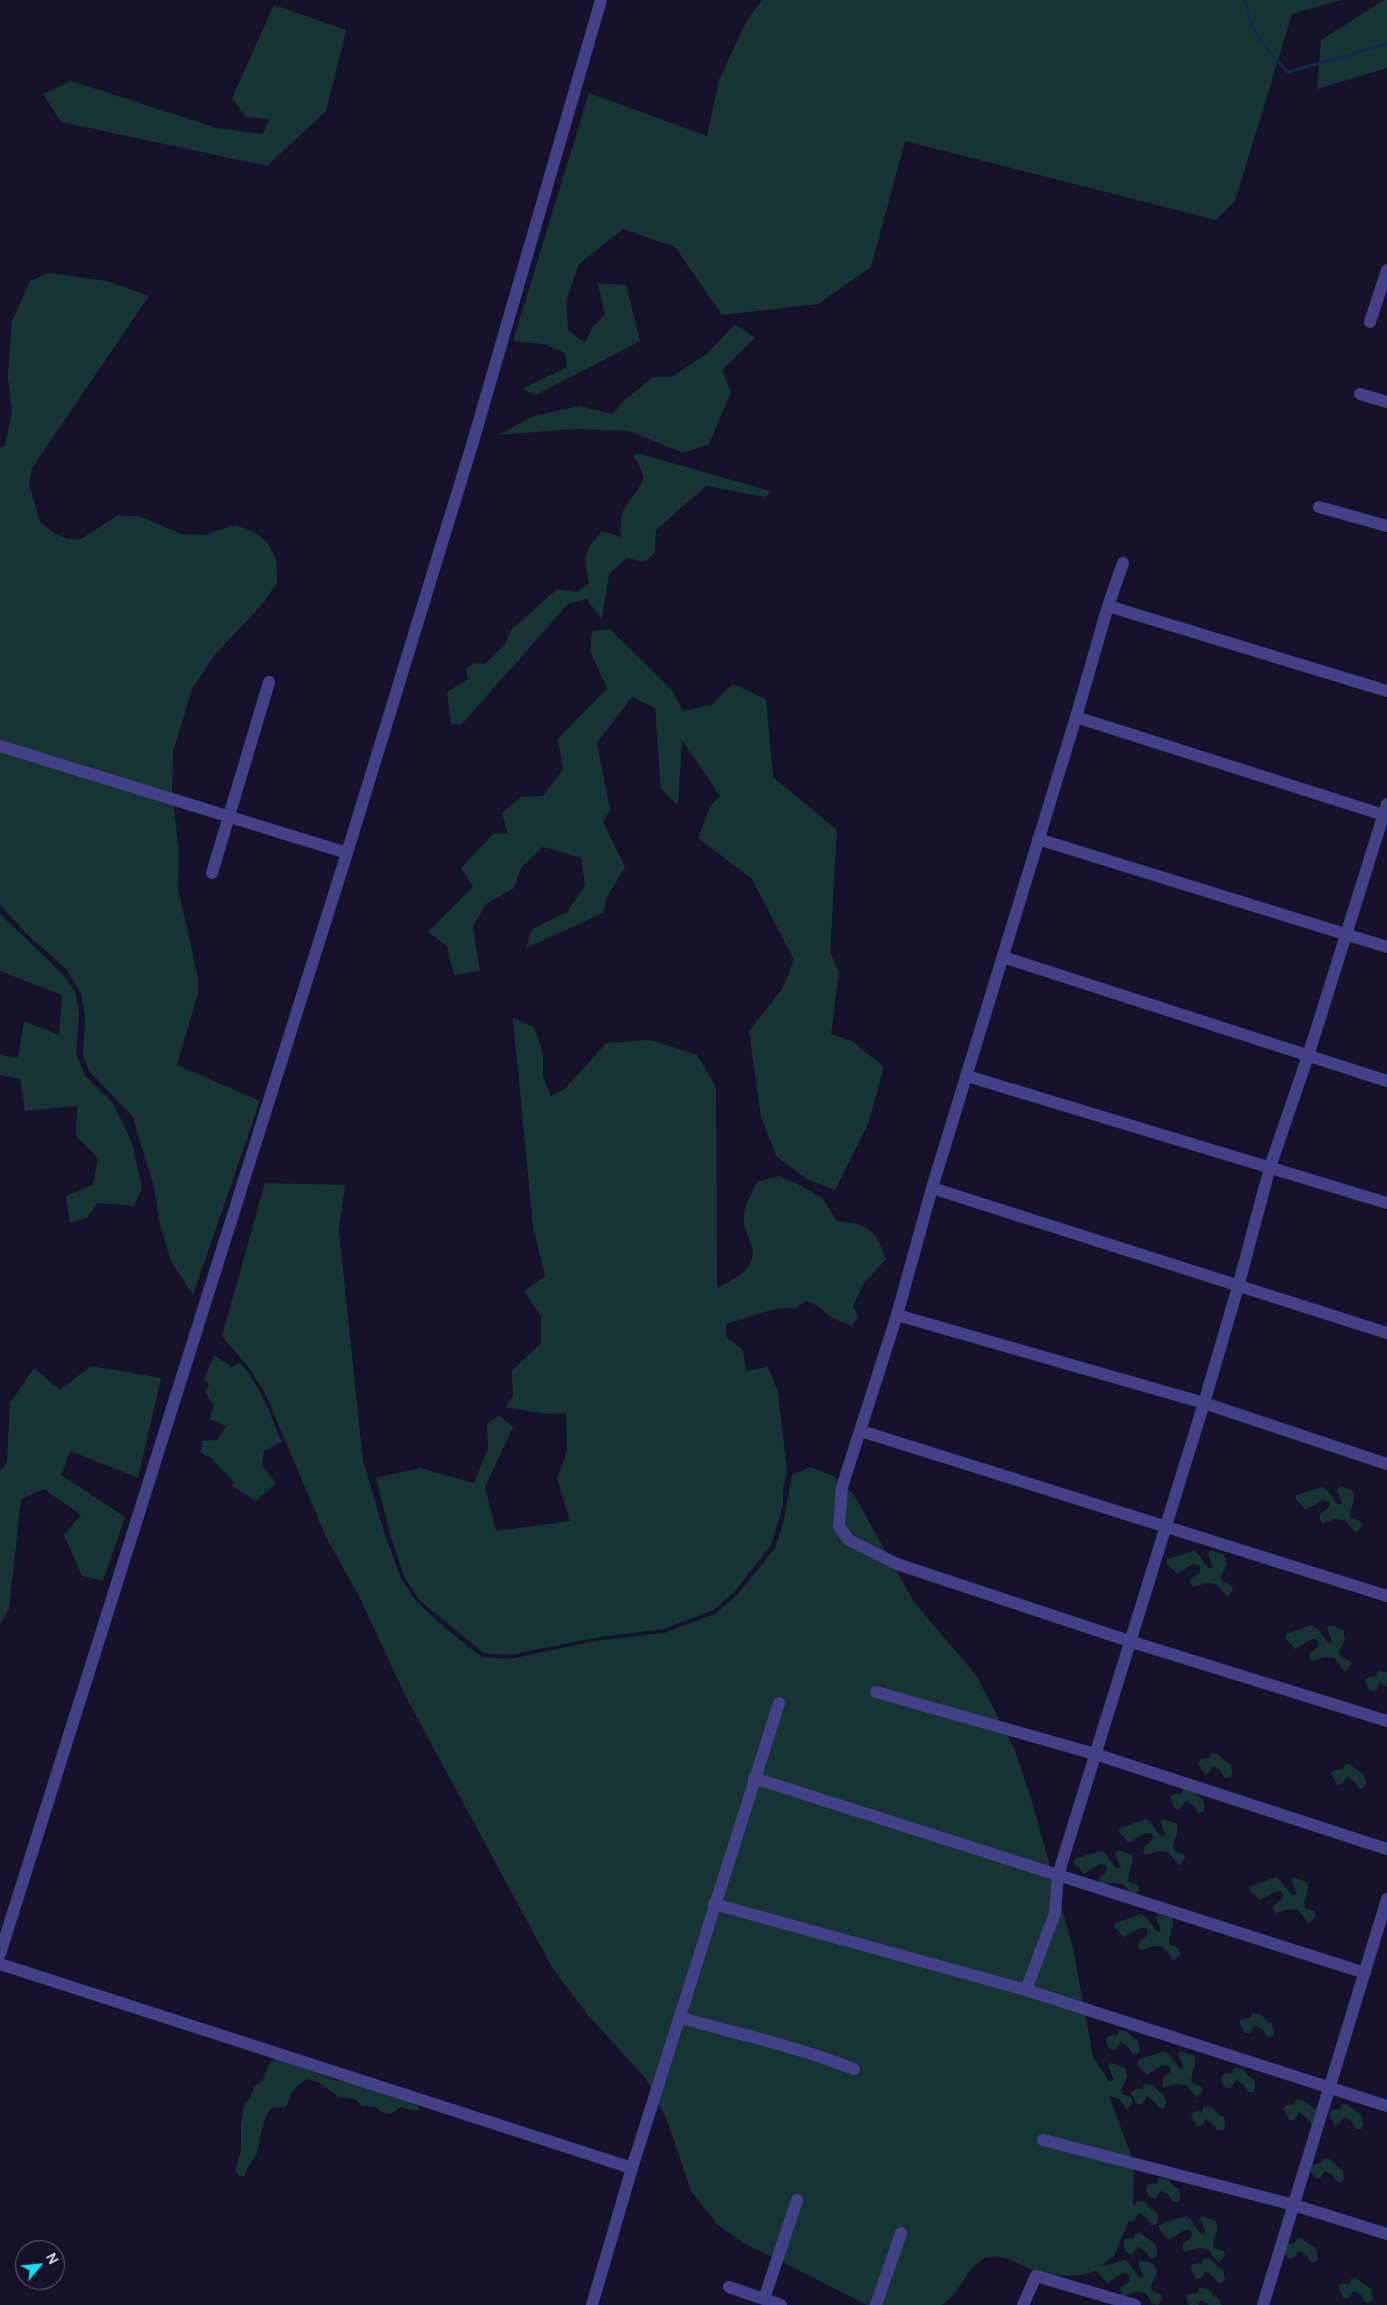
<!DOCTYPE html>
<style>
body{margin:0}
#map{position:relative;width:1387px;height:2305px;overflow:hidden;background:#17122b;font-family:Manrope,sans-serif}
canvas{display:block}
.north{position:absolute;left:15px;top:2240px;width:50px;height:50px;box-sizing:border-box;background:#17122b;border:1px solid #68647f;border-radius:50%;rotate:62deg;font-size:14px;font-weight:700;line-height:20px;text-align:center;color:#e2defd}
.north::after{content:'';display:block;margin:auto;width:18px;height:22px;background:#13dcf4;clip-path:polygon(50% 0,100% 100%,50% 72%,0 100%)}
</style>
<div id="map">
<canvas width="1387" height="2305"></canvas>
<div class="north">N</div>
</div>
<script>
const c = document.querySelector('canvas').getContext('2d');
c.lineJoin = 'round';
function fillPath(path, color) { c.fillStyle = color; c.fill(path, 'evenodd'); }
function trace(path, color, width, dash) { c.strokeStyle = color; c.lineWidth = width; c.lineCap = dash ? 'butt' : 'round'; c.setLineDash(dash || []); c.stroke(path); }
const green = new Path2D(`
 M 762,0 L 1342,0 L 1292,14 L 1235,201 L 1216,220 L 905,141 L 871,267 L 818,304 L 722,315 L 675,247 L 623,229 L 579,264 L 566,301 L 568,330 L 585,343 L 593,326 L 605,315 L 598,283 L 626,285 L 640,341 L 536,395 L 522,389 L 567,367 L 565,353 L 544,344 L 513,341 L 589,93 L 707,136 L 719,80 L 746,22 Z
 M 1384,0 L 1387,0 L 1387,68 L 1317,89 L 1321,40 Z
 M 274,5 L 346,30 L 326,111 L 267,166 L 61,122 L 43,94 L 71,81 L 217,128 L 263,134 L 269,119 L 246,117 L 232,98 Z
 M 48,273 L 107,281 L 149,296 L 32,468 L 29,484 L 40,522 L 54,533 L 67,539 L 81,539 L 118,515 L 142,517 L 181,534 L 205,535 L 235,525 L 254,532 L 267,542 L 276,559 L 277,583 L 264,602 L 214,656 L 192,689 L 173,752 L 172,792 L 179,853 L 178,888 L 198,978 L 198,993 L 177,1065 L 260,1101 L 193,1295 L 171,1261 L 159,1221 L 154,1186 L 132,1116 L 89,1071 L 83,1055 L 85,1017 L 81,993 L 66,969 L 30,937 L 0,905 L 0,449 L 5,445 L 12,412 L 8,377 L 12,321 L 30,281 Z
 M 735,324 L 755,338 L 722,370 L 731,392 L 709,444 L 683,453 L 629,431 L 575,429 L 498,435 L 534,416 L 580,406 L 612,414 L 624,401 L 653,377 L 671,377 L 708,353 Z
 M 637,453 L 770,491 L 766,497 L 706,486 L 656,530 L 655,552 L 645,562 L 627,558 L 609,574 L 602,619 L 586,599 L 568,604 L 461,725 L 451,724 L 447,692 L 468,679 L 466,669 L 474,663 L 485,664 L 505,644 L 511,630 L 557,589 L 577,592 L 589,583 C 584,555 582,553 602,531 L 621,537 C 617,503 633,504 644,477 L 639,465 L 633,456 Z
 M 610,629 L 671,689 L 683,711 L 711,705 L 733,684 L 766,699 L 773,777 L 837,830 L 830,952 L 839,972 L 831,1034 L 852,1041 L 884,1067 L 868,1124 L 835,1190 L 807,1179 L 777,1157 L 761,1117 L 749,1031 L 782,989 L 794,960 L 752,879 L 698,838 L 710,807 L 720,796 L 682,740 L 678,805 L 661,789 L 655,708 L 632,697 L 597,743 L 610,810 L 603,822 L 625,867 L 607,897 L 603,913 L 526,948 L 532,929 L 567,912 L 585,886 L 581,858 L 543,847 L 521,868 L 514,888 L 486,904 L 473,926 L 480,971 L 454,975 L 447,946 L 428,932 L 473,886 L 461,868 L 494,833 L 508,834 L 502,813 L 521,797 L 543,796 L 563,769 L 558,739 L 607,688 L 590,651 L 592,631 Z
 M 0,914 L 62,973 L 76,993 L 79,1015 L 76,1053 L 85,1076 L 113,1103 L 132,1143 L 142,1188 L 134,1206 L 97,1203 L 87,1218 L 70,1223 L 66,1196 L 93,1185 L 98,1158 L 76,1136 L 77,1106 L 25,1111 L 20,1079 L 0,1075 L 0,1055 L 18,1058 L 24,1021 L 59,1035 L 62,995 L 0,971 Z
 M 513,1018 L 534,1027 L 543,1053 L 543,1077 L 551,1096 L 565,1089 L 606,1043 L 651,1040 L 697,1055 L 716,1087 L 717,1288 C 733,1280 757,1269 752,1248 C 750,1239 745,1230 744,1222 C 743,1207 751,1195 757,1182 L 779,1176 L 802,1186 L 823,1199 L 837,1221 C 869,1225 875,1228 886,1259 L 864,1283 L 853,1306 L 858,1317 L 852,1326 C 844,1323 837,1320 830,1316 C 820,1309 818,1304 806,1301 L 796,1308 L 775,1309 L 726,1324 L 726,1337 L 743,1350 L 746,1371 L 768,1367 L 778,1392 L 787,1471 L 783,1489 L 783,1506 L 771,1545 L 735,1591 L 714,1610 L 663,1629 L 594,1638 L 509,1655 L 484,1653 L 419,1600 L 404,1576 L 391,1537 L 376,1478 L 420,1468 L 474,1483 L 488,1448 L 487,1424 L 499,1415 L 513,1427 L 485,1487 L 496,1531 L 570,1521 L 557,1479 L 567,1451 L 566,1413 L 545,1414 L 505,1407 L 513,1396 L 512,1370 L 541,1343 L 541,1316 L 524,1291 L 545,1276 L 533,1227 Z
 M 265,1183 L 345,1185 L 339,1231 L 363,1461 L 386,1538 L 401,1578 L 415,1600 L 446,1629 L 482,1657 L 510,1659 L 595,1641 L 664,1633 L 715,1614 L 737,1595 L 775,1548 L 783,1524 L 792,1475 L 810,1467 L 834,1476 L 854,1495 L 914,1602 L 976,1675 L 1014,1748 L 1031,1799 L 1073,1948 L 1093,2057 L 1109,2081 L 1114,2080 L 1108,2066 L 1111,2063 L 1125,2068 L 1127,2077 L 1121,2090 L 1122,2094 L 1131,2097 L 1133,2102 L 1127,2110 L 1119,2099 L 1109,2096 L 1134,2163 L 1133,2205 L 1135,2206 L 1136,2201 L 1145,2202 L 1151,2209 L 1157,2212 L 1158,2220 L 1156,2225 L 1151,2225 L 1146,2218 L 1139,2213 L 1134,2221 L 1129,2221 L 1114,2256 L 1100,2267 L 1124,2260 L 1128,2262 L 1139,2277 L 1144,2277 L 1138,2263 L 1140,2260 L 1154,2264 L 1157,2273 L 1151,2286 L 1152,2291 L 1161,2294 L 1163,2299 L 1158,2305 L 1153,2304 L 1145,2293 L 1136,2292 L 1123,2296 L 1120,2292 L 1121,2287 L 1129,2282 L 1130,2277 L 1128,2274 L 1123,2273 L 1107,2283 L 1096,2270 C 1086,2278 1052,2276 1040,2273 C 1022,2268 1009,2254 989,2257 C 968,2260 961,2296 941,2305 L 867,2305 L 742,2242 L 717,2224 L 691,2191 L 667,2120 L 646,2079 L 588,2015 L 553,1969 L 406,1697 L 359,1596 L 326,1537 L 265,1393 L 249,1368 L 222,1336 Z
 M 214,1355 L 232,1367 L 240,1363 C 261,1386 270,1414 282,1442 L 264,1451 L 262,1466 L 276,1483 L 256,1501 L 232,1486 L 234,1482 L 211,1458 L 201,1453 L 202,1441 L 217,1440 L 226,1426 L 209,1419 L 214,1406 L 205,1392 L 209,1384 L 204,1380 Z
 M 91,1366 L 161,1378 L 138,1478 L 70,1451 L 61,1475 L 125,1517 L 103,1581 L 82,1576 L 64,1535 L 81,1515 L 44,1489 L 21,1499 L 9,1609 L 0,1625 L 0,1471 L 7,1462 L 10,1403 L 34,1368 L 60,1390 Z
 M 1340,1486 L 1353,1491 C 1357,1503 1348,1507 1351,1518 L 1360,1521 L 1362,1526 L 1356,1533 L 1345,1520 L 1335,1519 L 1322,1523 L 1320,1519 L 1320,1514 L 1328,1508 L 1330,1504 L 1327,1501 L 1322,1500 L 1306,1510 L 1296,1499 L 1296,1495 L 1323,1487 C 1330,1491 1332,1499 1338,1504 L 1342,1504 L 1337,1490 Z
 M 1210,1550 L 1224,1555 L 1227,1564 L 1221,1577 L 1222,1582 L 1231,1585 L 1233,1590 L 1227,1597 L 1216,1584 L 1206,1583 L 1193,1587 L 1190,1583 L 1191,1578 L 1199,1573 L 1200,1568 L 1198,1565 L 1193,1564 L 1177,1574 L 1166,1563 L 1167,1559 L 1194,1551 C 1201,1555 1203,1563 1209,1568 L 1213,1568 L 1208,1554 Z
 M 1312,1625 L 1317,1628 L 1328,1643 L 1332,1642 L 1327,1628 L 1329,1625 L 1343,1630 L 1345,1639 L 1339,1652 L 1341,1657 L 1349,1660 L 1352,1664 L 1345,1672 L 1334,1658 L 1325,1657 L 1311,1661 L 1309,1658 L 1310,1653 L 1318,1647 L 1319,1642 L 1316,1639 L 1312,1639 L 1295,1649 L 1285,1638 L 1286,1634 Z
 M 1378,1671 L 1387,1672 L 1387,1687 L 1380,1683 L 1376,1691 L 1371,1691 L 1368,1688 L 1365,1680 L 1369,1677 L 1377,1676 Z
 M 1215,1753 C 1222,1755 1224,1763 1231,1764 L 1232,1773 L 1230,1778 L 1225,1778 L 1220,1770 L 1213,1766 L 1208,1774 L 1204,1774 L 1198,1762 L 1201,1759 L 1210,1758 L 1210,1754 Z
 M 1349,1764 L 1364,1775 L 1366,1783 L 1364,1788 L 1359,1789 L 1354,1781 L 1347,1777 L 1342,1784 L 1337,1785 L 1331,1773 L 1335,1770 L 1343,1769 L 1344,1765 Z
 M 1183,1789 C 1195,1792 1209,1798 1203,1812 L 1198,1813 L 1193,1805 L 1186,1801 L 1181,1808 L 1176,1809 L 1173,1805 L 1170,1797 L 1174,1794 L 1182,1793 Z
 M 1146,1819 L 1150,1822 L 1161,1837 L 1166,1836 L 1160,1822 L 1163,1819 L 1177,1824 C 1180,1836 1171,1840 1174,1851 L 1183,1854 L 1185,1858 L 1179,1866 L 1168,1852 L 1158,1851 L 1145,1855 L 1143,1852 L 1144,1847 L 1151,1841 L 1153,1837 L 1150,1833 L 1145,1833 L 1129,1843 L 1119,1832 L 1120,1828 Z
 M 1118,1850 L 1132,1855 C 1135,1867 1126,1871 1129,1882 L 1138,1885 L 1140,1890 L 1134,1897 L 1123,1884 L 1113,1883 L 1100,1887 L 1098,1883 L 1099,1878 L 1106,1872 L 1107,1868 L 1105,1865 L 1100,1864 L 1084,1874 L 1074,1863 L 1074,1859 L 1101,1851 L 1105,1853 L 1116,1868 L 1121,1868 L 1115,1854 Z
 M 1277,1877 L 1292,1895 L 1297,1894 L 1291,1880 L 1293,1877 L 1307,1882 C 1311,1894 1302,1898 1305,1908 L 1314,1911 L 1316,1916 L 1309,1924 L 1298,1910 L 1289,1909 L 1276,1913 L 1273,1910 L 1274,1905 L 1282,1899 L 1283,1894 L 1281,1891 L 1276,1891 L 1260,1900 L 1249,1890 L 1250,1886 Z
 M 1141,1914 L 1146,1917 L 1157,1932 L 1161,1931 L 1156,1917 L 1158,1914 L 1172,1918 C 1175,1931 1167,1935 1170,1945 L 1178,1948 L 1181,1953 L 1174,1961 L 1163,1947 L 1154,1946 L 1141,1950 L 1138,1947 L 1139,1942 L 1147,1936 L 1148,1931 L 1146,1928 L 1141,1928 L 1124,1937 L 1114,1927 L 1115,1923 Z
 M 1252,2013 L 1261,2014 L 1267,2021 L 1272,2024 L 1274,2032 L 1272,2037 L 1267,2037 L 1262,2030 L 1255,2025 L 1250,2033 L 1245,2033 L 1239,2022 L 1242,2019 L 1251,2018 Z
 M 1118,2030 L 1127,2031 L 1133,2038 L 1138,2041 L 1140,2049 L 1138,2054 L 1133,2054 L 1128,2047 L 1121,2042 L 1116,2050 L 1112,2050 L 1108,2047 L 1106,2039 L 1109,2036 L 1118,2035 Z
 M 1164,2051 L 1169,2054 L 1180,2069 L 1184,2068 L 1178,2054 L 1181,2051 L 1195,2056 C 1198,2068 1189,2072 1192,2083 L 1201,2086 L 1203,2090 L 1197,2098 L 1186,2085 L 1177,2084 L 1163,2087 L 1162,2079 L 1169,2073 L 1171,2069 L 1168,2065 L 1163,2065 L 1147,2075 L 1137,2064 L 1138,2060 Z
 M 275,2058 L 338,2081 L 346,2081 L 412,2103 L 419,2107 L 418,2110 L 411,2110 L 400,2107 L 391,2114 L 381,2112 L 376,2107 L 362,2106 L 355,2099 L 339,2097 L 318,2082 L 306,2079 L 293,2090 L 286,2107 C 281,2109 276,2105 272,2108 C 263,2114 260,2142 257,2152 C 254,2162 246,2165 245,2176 L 239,2176 L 235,2171 L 241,2150 L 241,2124 L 244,2106 L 251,2096 L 254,2087 L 263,2080 L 269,2064 Z
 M 1233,2068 L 1243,2069 L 1248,2076 L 1254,2079 L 1255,2087 L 1254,2092 L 1248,2092 L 1244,2085 L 1236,2080 L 1231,2088 L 1227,2088 L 1223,2085 L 1221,2077 L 1224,2074 L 1233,2073 Z
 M 1144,2084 L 1153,2085 L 1159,2092 L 1164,2095 L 1166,2103 L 1164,2108 L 1159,2108 L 1154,2101 L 1147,2096 L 1142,2104 L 1137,2104 L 1131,2093 L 1135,2089 L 1143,2089 Z
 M 1301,2099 L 1316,2110 L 1316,2124 L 1311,2124 L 1306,2117 L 1299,2112 L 1294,2120 L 1289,2120 L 1283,2108 L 1287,2105 L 1295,2104 L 1296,2100 Z
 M 1346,2104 L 1361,2115 L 1363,2124 L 1361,2129 L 1356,2129 L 1351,2121 L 1344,2117 L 1339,2124 L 1334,2125 L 1329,2113 L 1332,2110 L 1340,2109 L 1341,2105 Z
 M 1208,2106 C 1215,2108 1217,2116 1224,2117 L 1225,2126 L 1224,2130 L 1218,2131 L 1213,2123 L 1206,2119 L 1201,2126 L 1197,2126 L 1191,2115 L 1194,2112 L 1203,2111 L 1203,2107 Z
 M 1326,2158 C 1334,2160 1335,2168 1342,2169 L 1344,2178 L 1342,2182 L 1337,2182 L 1332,2175 L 1325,2171 L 1320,2178 L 1315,2178 L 1310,2171 L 1313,2164 L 1321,2163 L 1322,2159 Z
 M 1158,2178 L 1168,2179 L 1173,2186 L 1179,2189 L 1180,2198 L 1179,2202 L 1173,2202 L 1169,2195 L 1161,2191 L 1156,2198 L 1152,2198 L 1148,2195 L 1146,2187 L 1149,2184 L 1158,2183 Z
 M 1186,2216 L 1190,2219 L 1201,2234 L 1206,2233 L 1200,2219 L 1202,2216 L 1216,2221 C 1220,2233 1211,2237 1214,2248 L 1223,2251 L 1225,2255 L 1219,2263 L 1208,2249 L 1198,2248 L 1185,2252 L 1183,2249 L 1183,2244 L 1191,2238 L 1192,2234 L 1190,2230 L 1185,2230 L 1169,2240 L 1159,2229 L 1159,2225 Z
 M 1140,2233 L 1156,2244 L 1157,2253 L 1155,2258 L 1150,2258 L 1145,2251 L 1138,2246 L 1133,2254 L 1129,2254 L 1125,2251 L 1123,2242 L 1126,2239 L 1134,2238 L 1135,2234 Z
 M 1301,2238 L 1316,2249 L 1318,2258 L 1316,2262 L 1311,2263 L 1306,2255 L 1299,2251 L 1294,2258 L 1289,2259 L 1284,2252 L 1287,2244 L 1295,2243 L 1296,2239 Z
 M 1207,2258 C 1215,2260 1216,2268 1223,2269 L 1225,2278 L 1223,2283 L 1218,2283 L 1213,2276 L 1206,2271 L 1201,2279 L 1196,2279 L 1190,2267 L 1193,2264 L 1202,2263 L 1203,2259 Z
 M 1356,2278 L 1371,2289 L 1373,2298 L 1371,2302 L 1366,2303 L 1361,2295 L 1354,2291 L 1349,2298 L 1344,2299 L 1338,2287 L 1341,2284 L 1350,2283 L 1351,2279 Z
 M 1199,2288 L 1208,2289 L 1214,2296 L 1219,2299 L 1221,2305 L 1209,2305 L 1201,2300 L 1198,2305 L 1189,2305 L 1186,2297 L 1189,2294 L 1198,2293 Z`);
const stream = new Path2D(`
 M 1245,0 C 1252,36 1264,47 1288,72 L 1387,44`);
const minor = new Path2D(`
 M 1370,322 L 1387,270
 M 1360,394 L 1387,402
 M 1319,507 L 1387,526
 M 1123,563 L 1108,606 L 1076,717 L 1387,816
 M 1108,606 L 1387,691
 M 1076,717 L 932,1188 L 897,1315 L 842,1487 L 839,1527 L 849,1540 L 897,1564 L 1129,1641 L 1387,1721
 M 0,746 L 347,853
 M 1038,839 L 1387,947
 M 212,873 L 269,682
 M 1003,957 L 1387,1081
 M 967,1076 L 1387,1203
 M 932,1188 L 1387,1333
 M 897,1315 L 1204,1403 L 1387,1464
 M 861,1431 L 1387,1596
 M 876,1692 L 1095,1754 L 1387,1849
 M 754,1778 L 1058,1875 L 1055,1913 L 1026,1990
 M 714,1904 L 1026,1990 L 1387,2106
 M 0,1954 L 347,853 L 472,445 L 601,0
 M 0,1964 L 632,2168
 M 1365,1973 L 1058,1875 L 1204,1403 L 1238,1287 L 1270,1167 L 1308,1056 L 1387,804
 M 681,2018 C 739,2034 798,2047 854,2069
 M 1043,2140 L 1294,2205 L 1387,2234
 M 729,2287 L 781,2305
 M 764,2299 L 797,2200
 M 592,2305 L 632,2168 L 779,1703
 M 876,2305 L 901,2233
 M 1023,2305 L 1036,2276 L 1135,2305
 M 1263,2305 L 1387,1899`);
fillPath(green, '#163434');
trace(stream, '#12294f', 3);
trace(minor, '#434087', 12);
</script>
